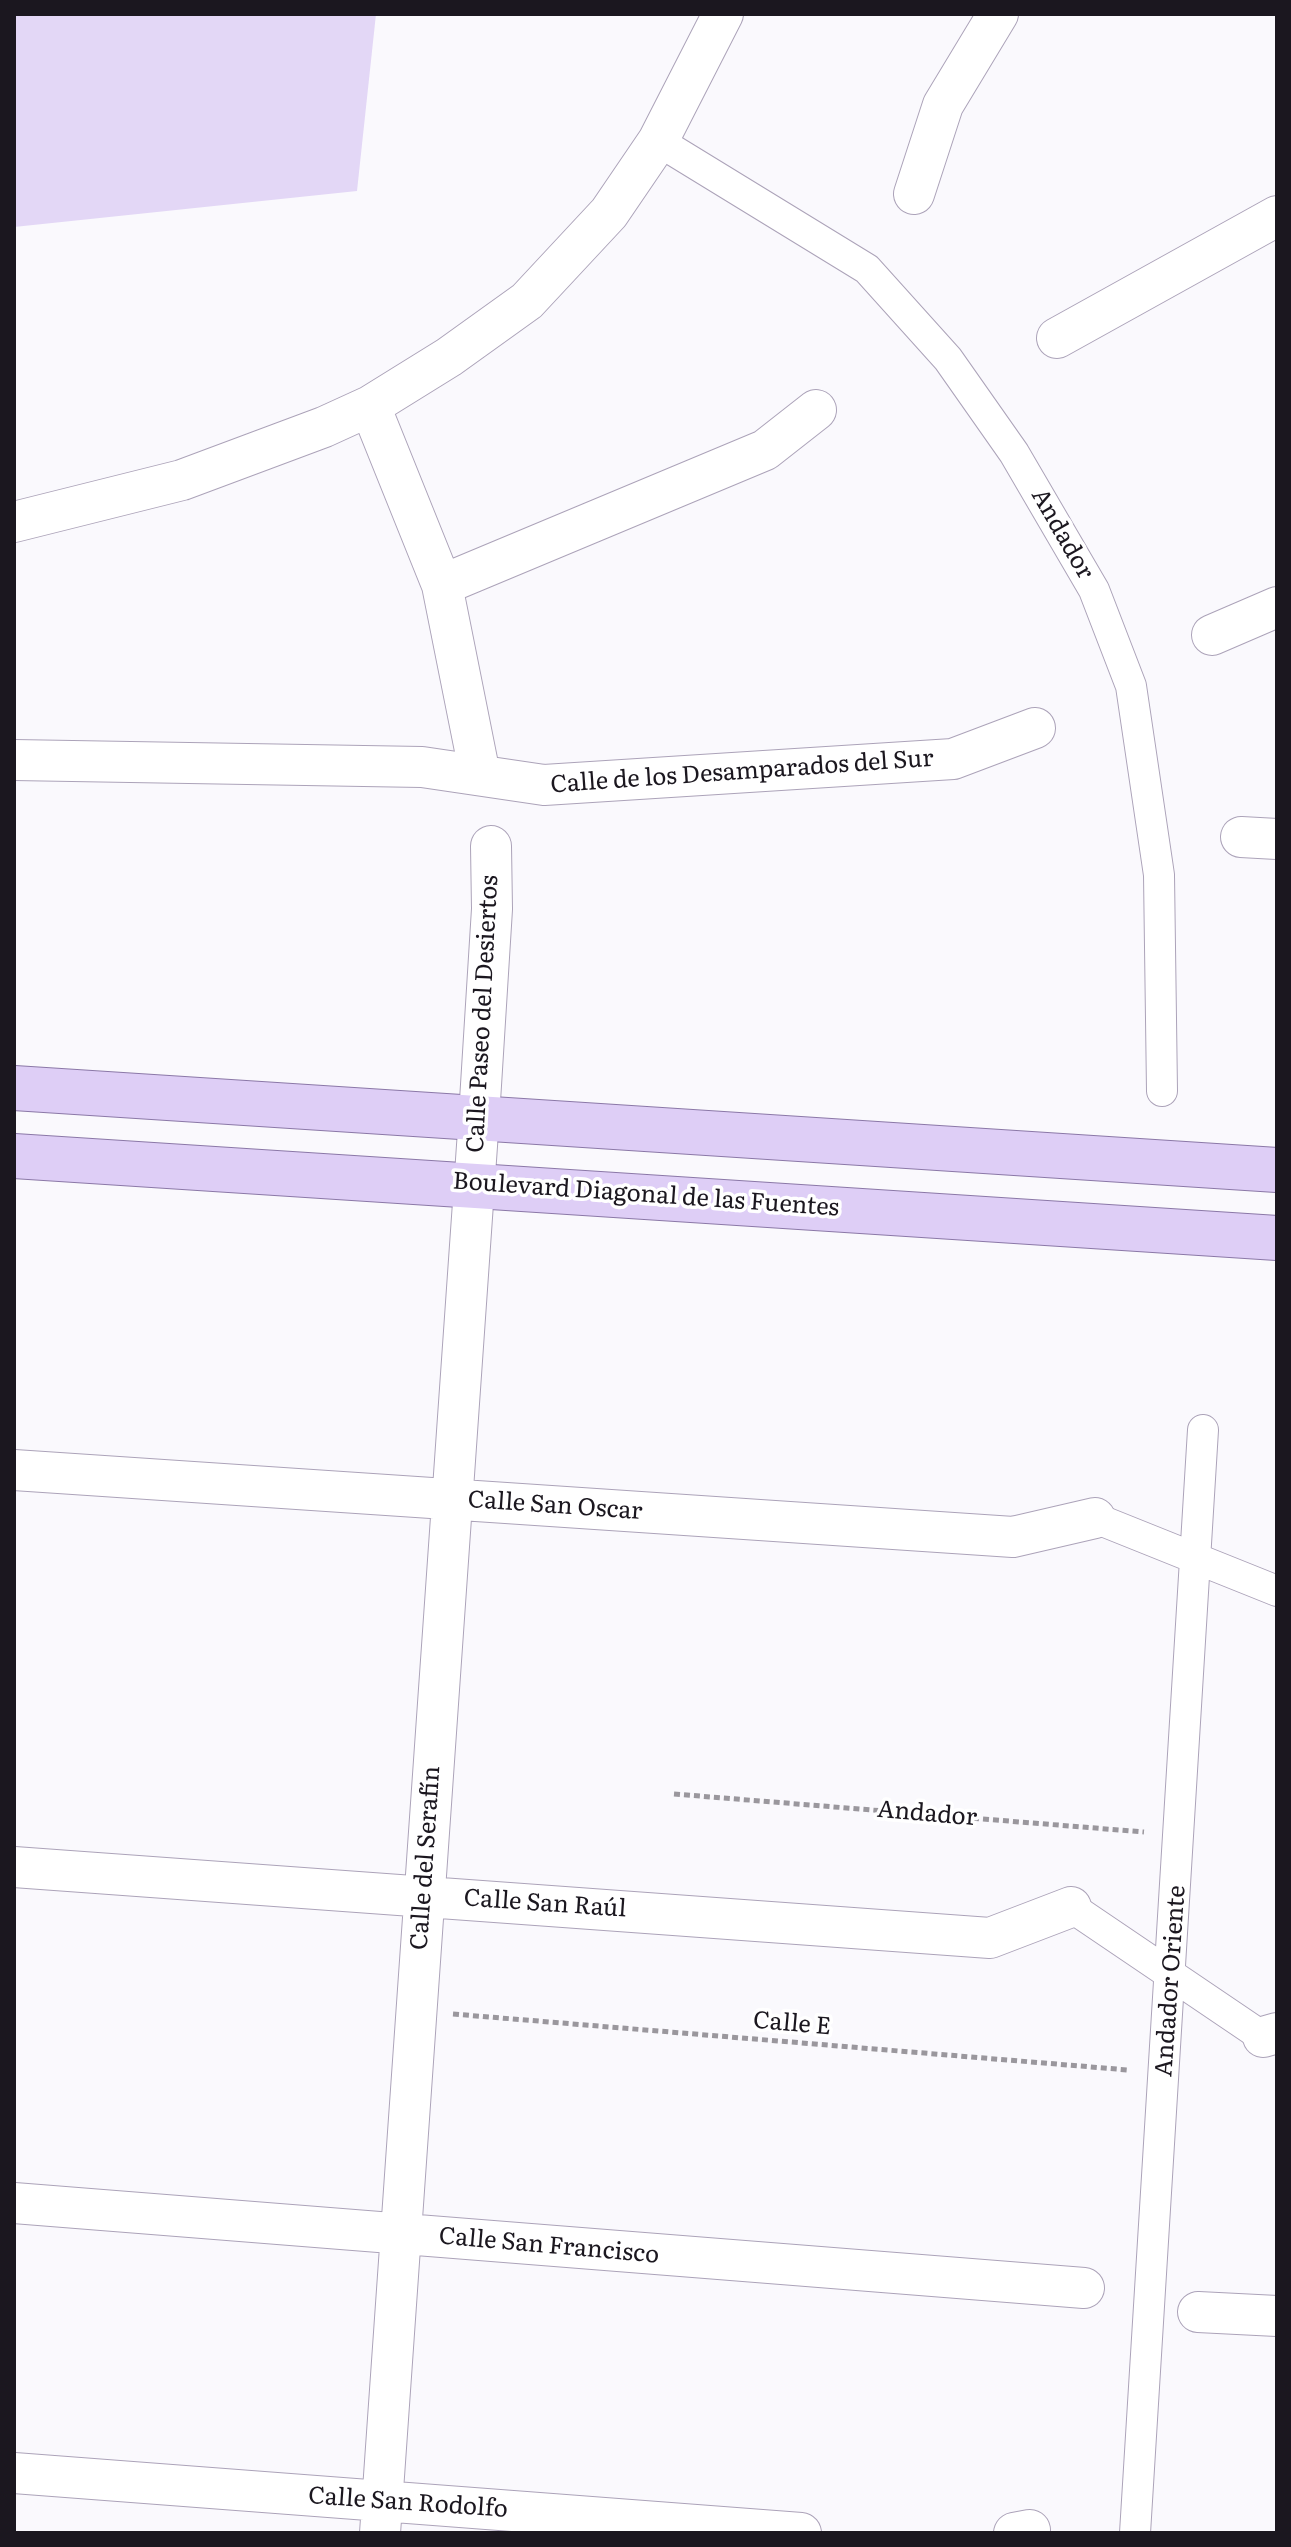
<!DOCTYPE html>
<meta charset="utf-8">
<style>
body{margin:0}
#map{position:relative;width:1291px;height:2547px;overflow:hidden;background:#faf9fd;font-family:Literata,serif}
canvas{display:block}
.frame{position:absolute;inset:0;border:16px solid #1b171f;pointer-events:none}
</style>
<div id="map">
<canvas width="1291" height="2547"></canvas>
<div class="frame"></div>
</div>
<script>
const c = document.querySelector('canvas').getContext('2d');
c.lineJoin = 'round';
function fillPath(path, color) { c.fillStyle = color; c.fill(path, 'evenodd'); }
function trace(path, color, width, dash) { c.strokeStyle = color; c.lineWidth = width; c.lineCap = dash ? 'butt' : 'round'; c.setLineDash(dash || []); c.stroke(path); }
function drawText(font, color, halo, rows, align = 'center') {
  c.font = font + ' Literata,serif'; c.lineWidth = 7; c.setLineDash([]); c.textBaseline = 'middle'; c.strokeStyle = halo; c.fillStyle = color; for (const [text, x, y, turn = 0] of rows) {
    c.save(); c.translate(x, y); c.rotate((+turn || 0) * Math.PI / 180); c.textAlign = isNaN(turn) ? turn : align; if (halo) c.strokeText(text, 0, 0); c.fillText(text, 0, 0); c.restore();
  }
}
const green = new Path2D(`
 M 14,14 L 376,14 L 357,191 L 14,227 Z`);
const path = new Path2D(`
 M 674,1794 L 1144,1832
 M 453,2014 L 1128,2070`);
const pedestrian = new Path2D(`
 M 658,141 L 867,269 L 948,359 L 1014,453 L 1094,590 L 1131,686 L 1159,875 L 1162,1091
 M 1095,1518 L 1277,1591
 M 1071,1907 L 1263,2037
 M 1135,2533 L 1203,1430`);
const minor = new Path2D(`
 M 914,194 L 943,105 L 998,14
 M 1057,338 L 1277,216
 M 370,406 L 442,585 L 480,775
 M 14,522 L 182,480 L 324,427 L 370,406 L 449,357 L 527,301 L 609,213 L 658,141 L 723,14
 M 442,585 L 765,450 L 816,410
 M 1212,635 L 1277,607
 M 14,760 L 422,767 L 544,785 L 953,759 L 1035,728
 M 1241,837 L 1277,839
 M 14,1470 L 1013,1537 L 1095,1518
 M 14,1867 L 990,1938 L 1071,1907
 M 1263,2037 L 1277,2033
 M 14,2203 L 1084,2288
 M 1198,2312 L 1277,2316
 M 14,2473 L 801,2533
 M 380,2533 L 479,1117 L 492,909 L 491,846
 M 1014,2533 L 1030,2530`);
const primary = new Path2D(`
 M 14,1088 L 1277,1170
 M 14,1156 L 1277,1238`);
const streetNames = [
 ["Andador",1062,534,60],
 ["Calle de los Desamparados del Sur",742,772,-4],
 ["Calle Paseo del Desiertos",483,1014,-87],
 ["Boulevard Diagonal de las Fuentes",646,1195,4],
 ["Calle San Oscar",555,1506,4],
 ["Andador",927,1814,5],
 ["Calle del Serafín",426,1858,-86],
 ["Calle San Raúl",545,1904,4],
 ["Andador Oriente",1171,1981,-86],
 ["Calle E",792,2024,5],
 ["Calle San Francisco",549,2246,5],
 ["Calle San Rodolfo",408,2503,4]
];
fillPath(green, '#e3d7f6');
trace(pedestrian, '#aca3b9', 32);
trace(minor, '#aca3b9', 42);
trace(primary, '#8b78a7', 46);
trace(path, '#9a979d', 5, [6, 4]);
trace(pedestrian, '#fff', 30);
trace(minor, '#fff', 40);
trace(primary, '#decef6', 44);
drawText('24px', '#1b171f', '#fff', streetNames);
</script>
